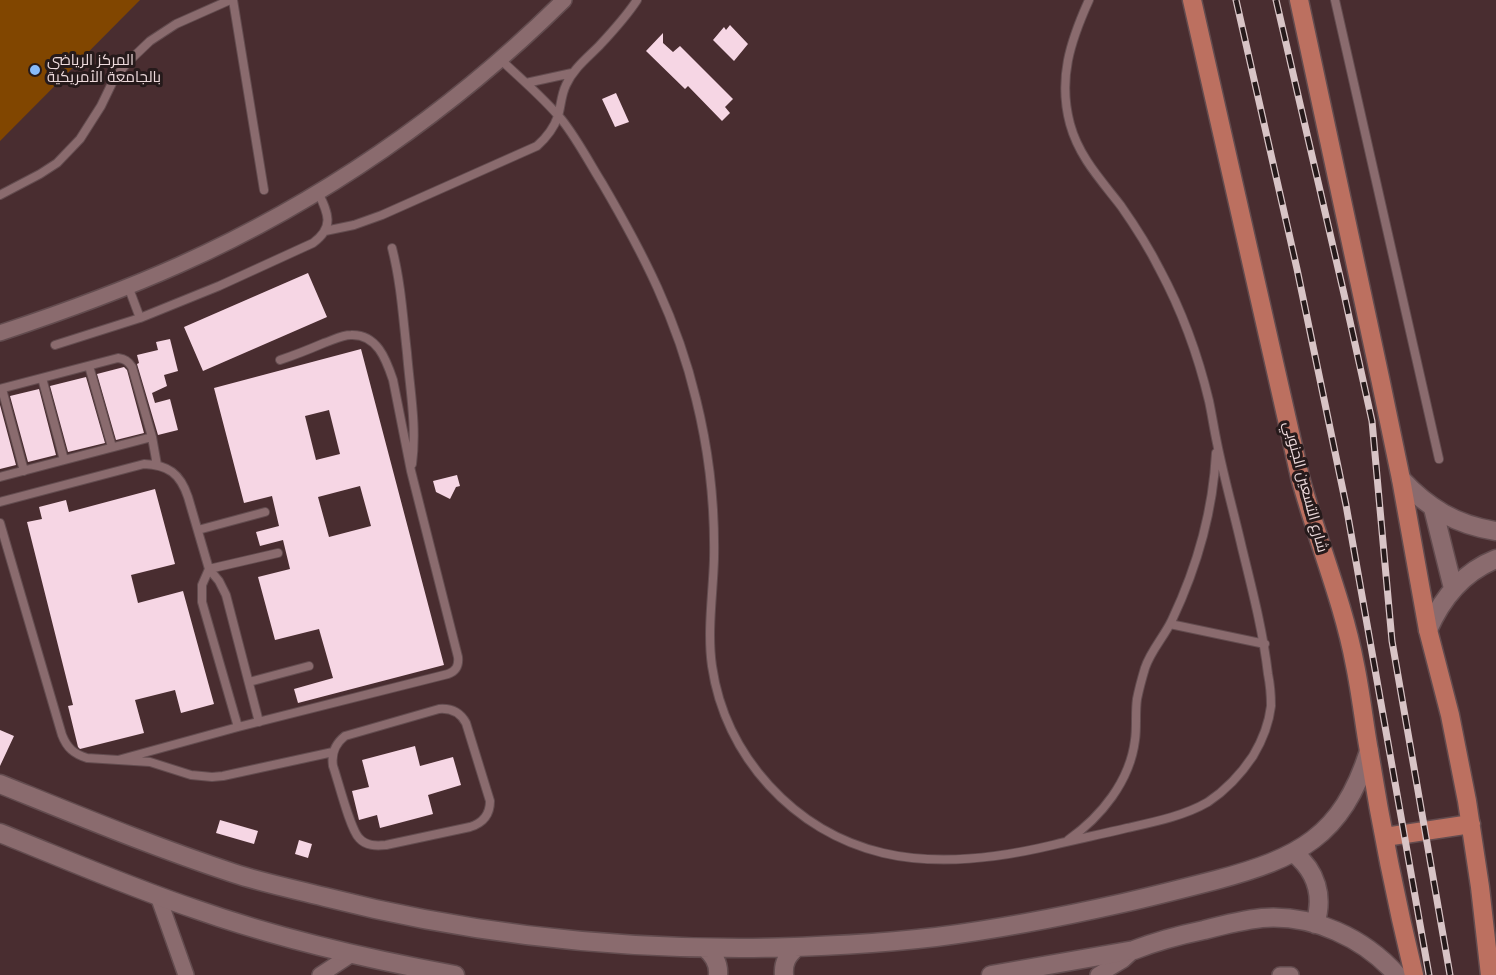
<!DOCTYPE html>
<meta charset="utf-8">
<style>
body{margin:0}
canvas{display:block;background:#492d30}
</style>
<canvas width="1496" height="975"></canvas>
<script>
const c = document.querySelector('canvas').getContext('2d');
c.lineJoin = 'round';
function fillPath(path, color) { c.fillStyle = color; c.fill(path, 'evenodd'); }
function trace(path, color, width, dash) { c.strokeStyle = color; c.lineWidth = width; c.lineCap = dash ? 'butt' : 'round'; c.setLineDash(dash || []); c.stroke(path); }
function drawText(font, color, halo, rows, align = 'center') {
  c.font = font + ' Helvetica,Cairo,sans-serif'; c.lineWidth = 6; c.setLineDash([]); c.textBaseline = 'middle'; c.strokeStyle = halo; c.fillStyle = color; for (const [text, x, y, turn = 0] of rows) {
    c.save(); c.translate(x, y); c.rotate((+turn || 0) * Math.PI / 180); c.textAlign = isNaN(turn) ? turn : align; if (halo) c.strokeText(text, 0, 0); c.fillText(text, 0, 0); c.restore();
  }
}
const green = new Path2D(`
 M 0,0 L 140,0 L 0,141 Z`);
const building = new Path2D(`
 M 730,25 L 748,44 L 734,61 L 713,40 L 724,27 L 726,30 Z
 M 663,33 L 663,43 L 673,52 L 680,46 L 733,99 L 725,107 L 730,113 L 722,121 L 688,86 L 685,89 L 646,51 Z
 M 616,93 L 629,122 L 615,127 L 602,99 Z
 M 308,273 L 327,317 L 203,371 L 184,327 Z
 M 170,339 L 178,371 L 164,375 L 167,386 L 152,393 L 155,403 L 170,399 L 178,430 L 158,435 L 137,364 L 139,363 L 137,355 L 158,350 L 156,342 Z
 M 361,349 L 444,665 L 298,703 L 294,689 L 333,678 L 319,629 L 275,640 L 258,577 L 290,569 L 283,540 L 260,546 L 256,532 L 279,526 L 272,496 L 244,503 L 214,388 ZM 329,410 L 340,454 L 316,460 L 305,416 ZM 360,486 L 371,526 L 329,537 L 318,497 Z
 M 124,367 L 127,370 L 144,433 L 116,440 L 97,374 Z
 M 86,377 L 105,443 L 68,452 L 50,386 Z
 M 39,389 L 56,455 L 28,462 L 10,396 Z
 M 0,405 L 16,465 L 0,469 Z
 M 457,475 L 460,486 L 456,487 L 450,499 L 436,492 L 433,481 Z
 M 155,489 L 175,564 L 131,575 L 138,603 L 183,591 L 214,704 L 181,713 L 175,690 L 135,700 L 144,733 L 80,749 L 78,747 L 68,706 L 73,705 L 27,522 L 42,519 L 39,507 L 66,500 L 69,512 Z
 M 0,730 L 14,736 L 0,766 Z
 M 415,746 L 420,766 L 453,757 L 461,785 L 428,795 L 433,814 L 380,828 L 377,815 L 359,820 L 352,791 L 369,787 L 362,760 Z
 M 220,820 L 258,831 L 254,844 L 216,833 Z
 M 299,840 L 312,844 L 308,858 L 295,854 Z`);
const lane = new Path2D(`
 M 233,0 L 264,190
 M 1335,0 L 1439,459
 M 500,59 C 521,79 544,98 562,120 C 577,139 589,162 602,183 C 643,253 677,319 696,399 C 709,451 715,506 714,559 C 713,594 707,631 712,666 C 725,756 794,832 883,853 C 938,866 999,858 1053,845 C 1078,839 1102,834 1127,828 C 1154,822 1184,816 1208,802 C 1226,790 1241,774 1253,756 C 1262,741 1269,723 1271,706 C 1271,695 1270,684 1268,674 C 1263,631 1252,589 1242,548 C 1234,513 1224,478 1217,443 C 1214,429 1212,415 1209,401 C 1198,355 1182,311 1160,270 C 1149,248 1135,226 1121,206 C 1101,180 1079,157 1070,124 C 1058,79 1070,42 1089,0
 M 526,83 L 572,73
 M 0,195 L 40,174 L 57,163 L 80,139 L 101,106 L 114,79 L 127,63 L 150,41 L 176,24 L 230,0
 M 325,231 L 354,225 L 382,215 L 537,146 C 546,138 554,128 558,116 C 561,106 561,95 566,85 C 573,69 587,58 599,46 C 612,32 626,17 637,0
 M 392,248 C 401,283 403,318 407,353 C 410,391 417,426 412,464
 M 128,286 L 140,318
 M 55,345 L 140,318 L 219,286 L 313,243 C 335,227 328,213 318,192
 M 89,366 L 112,447
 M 42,378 L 64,460
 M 0,389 L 118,358 C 125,359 128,361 132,367 L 152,437 L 157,465
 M 2,389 L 24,471
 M 0,477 L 152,437
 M 0,502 L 144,464 C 168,465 180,473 188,497 L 209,569 L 219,581 L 226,595 L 259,722
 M 0,523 L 62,735 C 67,748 74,754 87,758 L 150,762 L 191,775 L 212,777 L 223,776 L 333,752
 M 198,530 L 265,512
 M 209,569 L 202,585 L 202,602 L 238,727
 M 209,569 L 278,553
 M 1170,624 L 1265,644
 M 249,682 L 309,666
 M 439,709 C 451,708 460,712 466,723 L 490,801 C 490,815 483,823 470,827 L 386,845 C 376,846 366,846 359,838 C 350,829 338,780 333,766 C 331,753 335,744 345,736 Z
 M 118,760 L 238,727 L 448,674 C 456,671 459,666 458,657 L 411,471 L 393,380 C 386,359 377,334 351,335 C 342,335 333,340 324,343 C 310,349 295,355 280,360
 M 1068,840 C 1101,817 1130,781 1135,740 C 1137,727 1135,713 1137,699 C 1139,689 1142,678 1145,668 C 1151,650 1164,637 1172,620 C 1197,567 1213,512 1216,453`);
const street = new Path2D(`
 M 0,333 C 60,313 121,291 179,265 C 322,201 453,110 564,0
 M 158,896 L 186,975
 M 320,975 L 352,954
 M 1098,975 L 1123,960 L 1134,950
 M 1280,975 L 1291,975`);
const secondary = new Path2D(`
 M 1401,479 C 1428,508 1456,525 1496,531
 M 1433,508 L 1453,588
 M 1428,630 C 1442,598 1463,572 1496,559
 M 0,784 C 77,815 154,847 233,873 C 263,883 294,889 325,897 C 465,933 608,949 753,948 C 814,947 875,944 936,937 C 999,929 1061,917 1123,903 C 1154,896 1185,888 1216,880 C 1298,858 1342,837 1369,751
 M 0,833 C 65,859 129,887 195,909 C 280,939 367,959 455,975
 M 1294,853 C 1316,871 1324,896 1315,924
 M 705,948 C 714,955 719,963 718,975
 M 784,975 C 783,963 787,955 797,947
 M 991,975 L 1134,950 C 1157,941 1180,935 1204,930 C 1223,925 1243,920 1262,918 C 1313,914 1364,938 1397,975`);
const primary = new Path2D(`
 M 1192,0 L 1300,477 C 1317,540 1343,601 1355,665 C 1361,694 1364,723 1369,751 C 1381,826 1396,901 1414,975
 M 1299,0 L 1380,378 L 1401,479 L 1428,630 L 1450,715 L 1467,801 L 1480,887 L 1490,975
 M 1385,837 L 1471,824`);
const rail = new Path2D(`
 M 1236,0 L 1297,269 L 1346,505 L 1429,975
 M 1276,0 L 1344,294 L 1372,421 L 1392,641 L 1450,975`);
const markers = [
 [35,70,6,"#87bbfb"]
];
const poiNames = [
 ["المركز الرياضي",47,61],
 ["بالجامعة الأمريكية",47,78]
];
const streetNames = [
 ["شارع التسعين الجنوبي",1305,487,75]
];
fillPath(green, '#814600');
fillPath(building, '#f6d6e4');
trace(lane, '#634c4f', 10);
trace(street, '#634c4f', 18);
trace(secondary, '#634c4f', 21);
trace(primary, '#634c4f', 21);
trace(lane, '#8a6b6e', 8);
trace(street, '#8a6b6e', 15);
trace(secondary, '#8a6b6e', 18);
trace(primary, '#bc7060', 18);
trace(rail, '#d8c4c6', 7);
trace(rail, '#261a1b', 4.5, [14]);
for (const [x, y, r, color] of markers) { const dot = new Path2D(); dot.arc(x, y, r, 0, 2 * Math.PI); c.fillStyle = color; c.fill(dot); trace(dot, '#261a1b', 2); }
drawText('15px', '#eddadc', '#261a1b', poiNames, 'left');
drawText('15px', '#eddadc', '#261a1b', streetNames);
</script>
